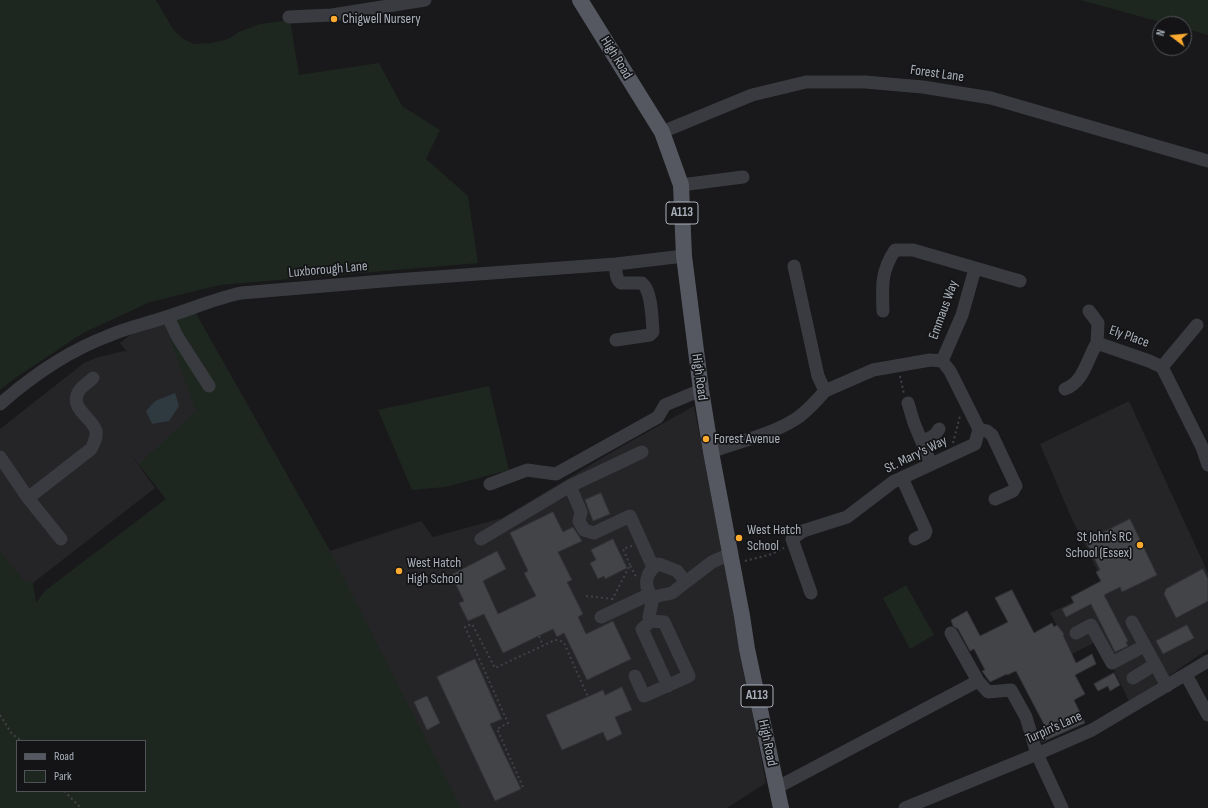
<!DOCTYPE html>
<style>
body{margin:0}
#map{position:relative;width:1208px;height:808px;overflow:hidden;background:#19191b;font-family:"Sofia Sans Condensed",sans-serif}
canvas{display:block}
.legend{position:absolute;left:16px;top:740px;width:130px;height:52px;box-sizing:border-box;background:#141416;border:1px solid #505358;margin:0;padding:5px 7px;list-style:none;font-size:12px;color:#aab1bb}
.legend li{display:flex;align-items:center;gap:8px;height:20px}
.legend b{width:20px;border:1px solid #505358}
.north{position:absolute;left:1152px;top:16px;width:40px;height:40px;box-sizing:border-box;background:#141416;border:1px solid #505358;border-radius:50%;rotate:286deg;font-size:11px;font-weight:700;line-height:16px;text-align:center;color:#aab1bb}
.north::after{content:'';display:block;margin:auto;width:14px;height:18px;background:#fcab30;clip-path:polygon(50% 0,100% 100%,50% 72%,0 100%)}
</style>
<div id="map">
<canvas width="1208" height="808"></canvas>
<ul class="legend">
<li><b style="height:5px;background:#555860"></b>Road</li>
<li><b style="height:11px;background:#1e271f"></b>Park</li>
</ul>
<div class="north">N</div>
</div>
<script>
const c = document.querySelector('canvas').getContext('2d');
c.lineJoin = 'round';
function fillPath(path, color) { c.fillStyle = color; c.fill(path, 'evenodd'); }
function trace(path, color, width, dash) { c.strokeStyle = color; c.lineWidth = width; c.lineCap = dash ? 'butt' : 'round'; c.setLineDash(dash || []); c.stroke(path); }
function drawText(font, color, halo, rows, align = 'center') {
  c.font = font + ' "Sofia Sans Condensed",sans-serif'; c.lineWidth = 3.5; c.setLineDash([]); c.textBaseline = 'middle'; c.strokeStyle = halo; c.fillStyle = color; for (const [text, x, y, turn = 0] of rows) {
    c.save(); c.translate(x, y); c.rotate((+turn || 0) * Math.PI / 180); c.textAlign = isNaN(turn) ? turn : align; if (halo) c.strokeText(text, 0, 0); c.fillText(text, 0, 0); c.restore();
  }
}
const built = new Path2D(`
 M 195,312 L 330,551 L 421,521 L 433,537 L 502,518 L 612,452 L 694,406 L 766,783 L 727,808 L 148,808 L 145,791 L 145,741 L 0,652 L 45,591 L 166,499 L 129,452 L 155,488 L 33,583 L 23,581 L 0,551 L 0,429 L 84,363 L 99,357 L 124,351 L 127,352 L 120,343 L 143,325 Z
 M 1129,401 L 1208,573 L 1208,649 L 1166,678 L 1129,701 L 1099,640 L 1072,654 L 1050,613 L 1105,586 L 1071,517 L 1040,444 Z`);
const green = new Path2D(`
 M 0,0 L 156,0 L 173,29 L 182,38 L 194,44 L 211,43 L 228,39 L 239,32 L 260,24 L 290,20 L 299,75 L 379,63 L 402,106 L 440,130 L 426,159 L 468,196 L 478,263 L 220,285 L 150,302 L 83,333 L 15,378 L 0,390 Z
 M 1080,0 L 1208,0 L 1208,35 L 1184,28 L 1184,24 L 1168,24 Z
 M 195,312 L 330,551 L 461,808 L 0,808 L 0,551 L 23,580 L 33,583 L 36,603 L 45,591 L 166,499 L 139,464 L 196,411 L 163,320 ZM 17,741 L 145,741 L 145,791 L 17,791 Z
 M 489,386 L 509,470 L 445,487 L 412,490 L 378,410 Z
 M 906,585 L 934,635 L 910,649 L 883,598 Z`);
const water = new Path2D(`
 M 175,393 L 179,406 L 169,421 L 152,424 L 146,411 L 155,401 Z`);
const building = new Path2D(`
 M 601,493 L 610,514 L 593,521 L 585,500 Z
 M 553,512 L 563,532 L 573,527 L 582,541 L 558,552 L 572,580 L 567,582 L 583,614 L 578,617 L 586,634 L 613,621 L 631,659 L 587,680 L 564,633 L 557,637 L 553,629 L 503,653 L 484,614 L 468,621 L 459,603 L 464,601 L 451,575 L 497,551 L 506,569 L 483,581 L 498,614 L 536,596 L 524,573 L 528,571 L 510,533 Z
 M 1130,519 L 1157,575 L 1122,592 L 1120,587 L 1104,595 L 1128,641 L 1126,642 L 1128,646 L 1115,652 L 1091,604 L 1066,617 L 1062,609 L 1074,603 L 1071,597 L 1101,581 L 1096,572 L 1100,570 L 1086,541 Z
 M 613,539 L 627,568 L 605,579 L 604,576 L 598,579 L 590,563 L 596,560 L 591,550 Z
 M 1203,569 L 1208,579 L 1208,601 L 1176,618 L 1164,594 L 1166,589 Z
 M 1012,590 L 1034,633 L 1052,623 L 1054,627 L 1057,625 L 1064,634 L 1063,635 L 1076,663 L 1092,654 L 1096,664 L 1075,675 L 1085,694 L 1074,700 L 1085,723 L 1042,742 L 1039,733 L 1047,730 L 1016,671 L 1007,675 L 1007,674 L 990,682 L 982,671 L 985,670 L 974,649 L 970,651 L 958,629 L 953,626 L 951,620 L 967,611 L 980,636 L 1008,622 L 995,598 Z
 M 1187,625 L 1194,638 L 1163,654 L 1156,641 Z
 M 475,659 L 502,719 L 490,724 L 521,789 L 495,801 L 437,677 Z
 M 1114,673 L 1120,685 L 1110,691 L 1108,686 L 1098,691 L 1094,684 Z
 M 622,687 L 632,710 L 615,717 L 622,734 L 607,741 L 603,732 L 562,750 L 546,715 L 603,690 L 605,695 Z
 M 427,696 L 440,723 L 427,730 L 414,702 Z`);
const path = new Path2D(`
 M 900,376 L 904,394
 M 953,443 L 960,416
 M 745,561 L 772,554 L 784,548
 M 630,565 L 623,549 L 632,546
 M 586,596 L 613,599
 M 612,600 L 630,565 L 636,577
 M 539,636 L 543,645
 M 0,715 L 12,734 L 22,741
 M 523,787 L 497,729 L 508,723 L 465,627 L 472,624 L 495,668 L 555,640 L 559,640 L 564,643 L 588,697
 M 64,791 L 81,808`);
const minor = new Path2D(`
 M 289,17 L 332,15 L 425,0
 M 662,132 L 752,95 L 806,82 L 865,82 L 923,87 L 991,98 L 1208,161
 M 681,185 L 743,177
 M 616,264 C 616,270 615,279 621,283 L 642,283 C 652,291 652,319 653,332 L 650,335 L 616,340
 M 883,311 C 882,286 881,271 895,250 L 913,250 L 1020,281
 M 1089,311 L 1098,323 L 1097,343 L 1149,361 L 1162,367 L 1202,447 L 1208,465
 M 168,317 L 177,336 L 209,386
 M 942,361 L 962,315 L 975,269
 M 1162,367 L 1197,325
 M 1065,389 C 1084,382 1087,359 1097,343
 M 825,391 L 873,370 L 930,360 L 942,361
 M 908,403 L 914,423 L 931,464
 M 0,404 C 32,376 68,351 108,336 C 126,328 146,324 166,317 C 192,309 213,299 241,293 L 395,280 L 616,264 L 684,256
 M 979,429 L 987,431 L 992,435 L 1016,486 L 1013,491 L 995,499
 M 922,442 L 935,435 L 939,429
 M 711,452 C 737,442 770,435 794,420 C 806,413 816,401 825,391 L 818,376 L 794,266
 M 0,457 L 28,498 L 61,539
 M 902,478 L 926,531 L 925,534 L 915,539
 M 490,484 L 527,470 L 556,474 L 658,417 L 665,405 L 701,390
 M 570,486 L 642,452
 M 28,498 L 91,449 C 94,443 97,438 96,431 C 93,418 68,408 79,391 C 82,386 89,382 93,378
 M 481,539 L 570,486 L 581,512 L 579,521 L 584,530 L 594,533 L 630,516 L 653,567
 M 659,564 L 677,571 L 686,582 L 672,593 L 653,597 C 642,586 646,571 659,564 Z
 M 686,582 L 712,562 L 730,554
 M 811,593 L 792,539 L 803,531 L 847,517 L 893,482 L 975,444 L 979,429 L 950,371 L 942,361
 M 601,617 L 650,594
 M 651,621 L 649,617 L 653,597
 M 1132,622 L 1167,686
 M 1076,633 L 1091,625 L 1112,663 L 1144,646
 M 1186,675 L 1208,715
 M 635,676 L 644,696 L 689,676 L 664,622 L 651,621 L 642,629 L 668,686
 M 1133,678 L 1154,665
 M 978,681 L 988,692 L 1011,690 L 1026,717 L 1037,754 L 1062,808
 M 776,788 L 978,681 L 951,633
 M 905,808 L 1037,754 L 1092,730 L 1208,661`);
const major = new Path2D(`
 M 580,0 L 662,132 L 681,185 L 684,256 L 701,390 L 711,452 L 742,616 L 747,649 L 781,808`);
const markers = [
 [334,19,4,"#fcab30"],
 [706,439,4,"#fcab30"],
 [739,538,4,"#fcab30"],
 [1140,545,4,"#fcab30"],
 [399,571,4,"#fcab30"]
];
const shields = [
 [682,213,32],
 [757,696,32]
];
const shieldNames = [
 ["A113",682,213],
 ["A113",757,696]
];
const poiNames = [
 ["Chigwell Nursery",342,19],
 ["Forest Avenue",714,439],
 ["West Hatch",747,530],
 ["School",747,546],
 ["St John's RC",1132,537,"right"],
 ["School (Essex)",1132,553,"right"],
 ["West Hatch",407,563],
 ["High School",407,579]
];
const streetNames = [
 ["High Road",616,58,58],
 ["Forest Lane",937,74,8],
 ["Luxborough Lane",328,270,-5],
 ["Emmaus Way",944,310,-70],
 ["Ely Place",1129,337,19],
 ["High Road",699,377,82],
 ["St. Mary's Way",916,455,-26],
 ["Turpin's Lane",1054,728,-24],
 ["High Road",767,743,78]
];
fillPath(built, '#252528');
fillPath(green, '#1e271f');
fillPath(water, '#2e3940');
fillPath(building, '#434448');
trace(building, '#333337', 1);
trace(path, '#3f4248', 2, [2, 3]);
trace(minor, '#393b40', 13);
trace(major, '#555860', 16);
for (const [x, y, r, color] of markers) { const dot = new Path2D(); dot.arc(x, y, r, 0, 2 * Math.PI); c.fillStyle = color; c.fill(dot); trace(dot, '#141416', 1.5); }
for (const [x, y, w] of shields) { const box = new Path2D(); box.roundRect(x - w / 2, y - 11, w, 22, 3); c.fillStyle = '#141416'; c.fill(box); trace(box, '#aab1bb', 1); }
drawText('bold 13px', '#aab1bb', null, shieldNames);
drawText('14px', '#aab1bb', '#141416', poiNames, 'left');
drawText('14px', '#aab1bb', '#141416', streetNames);
</script>
